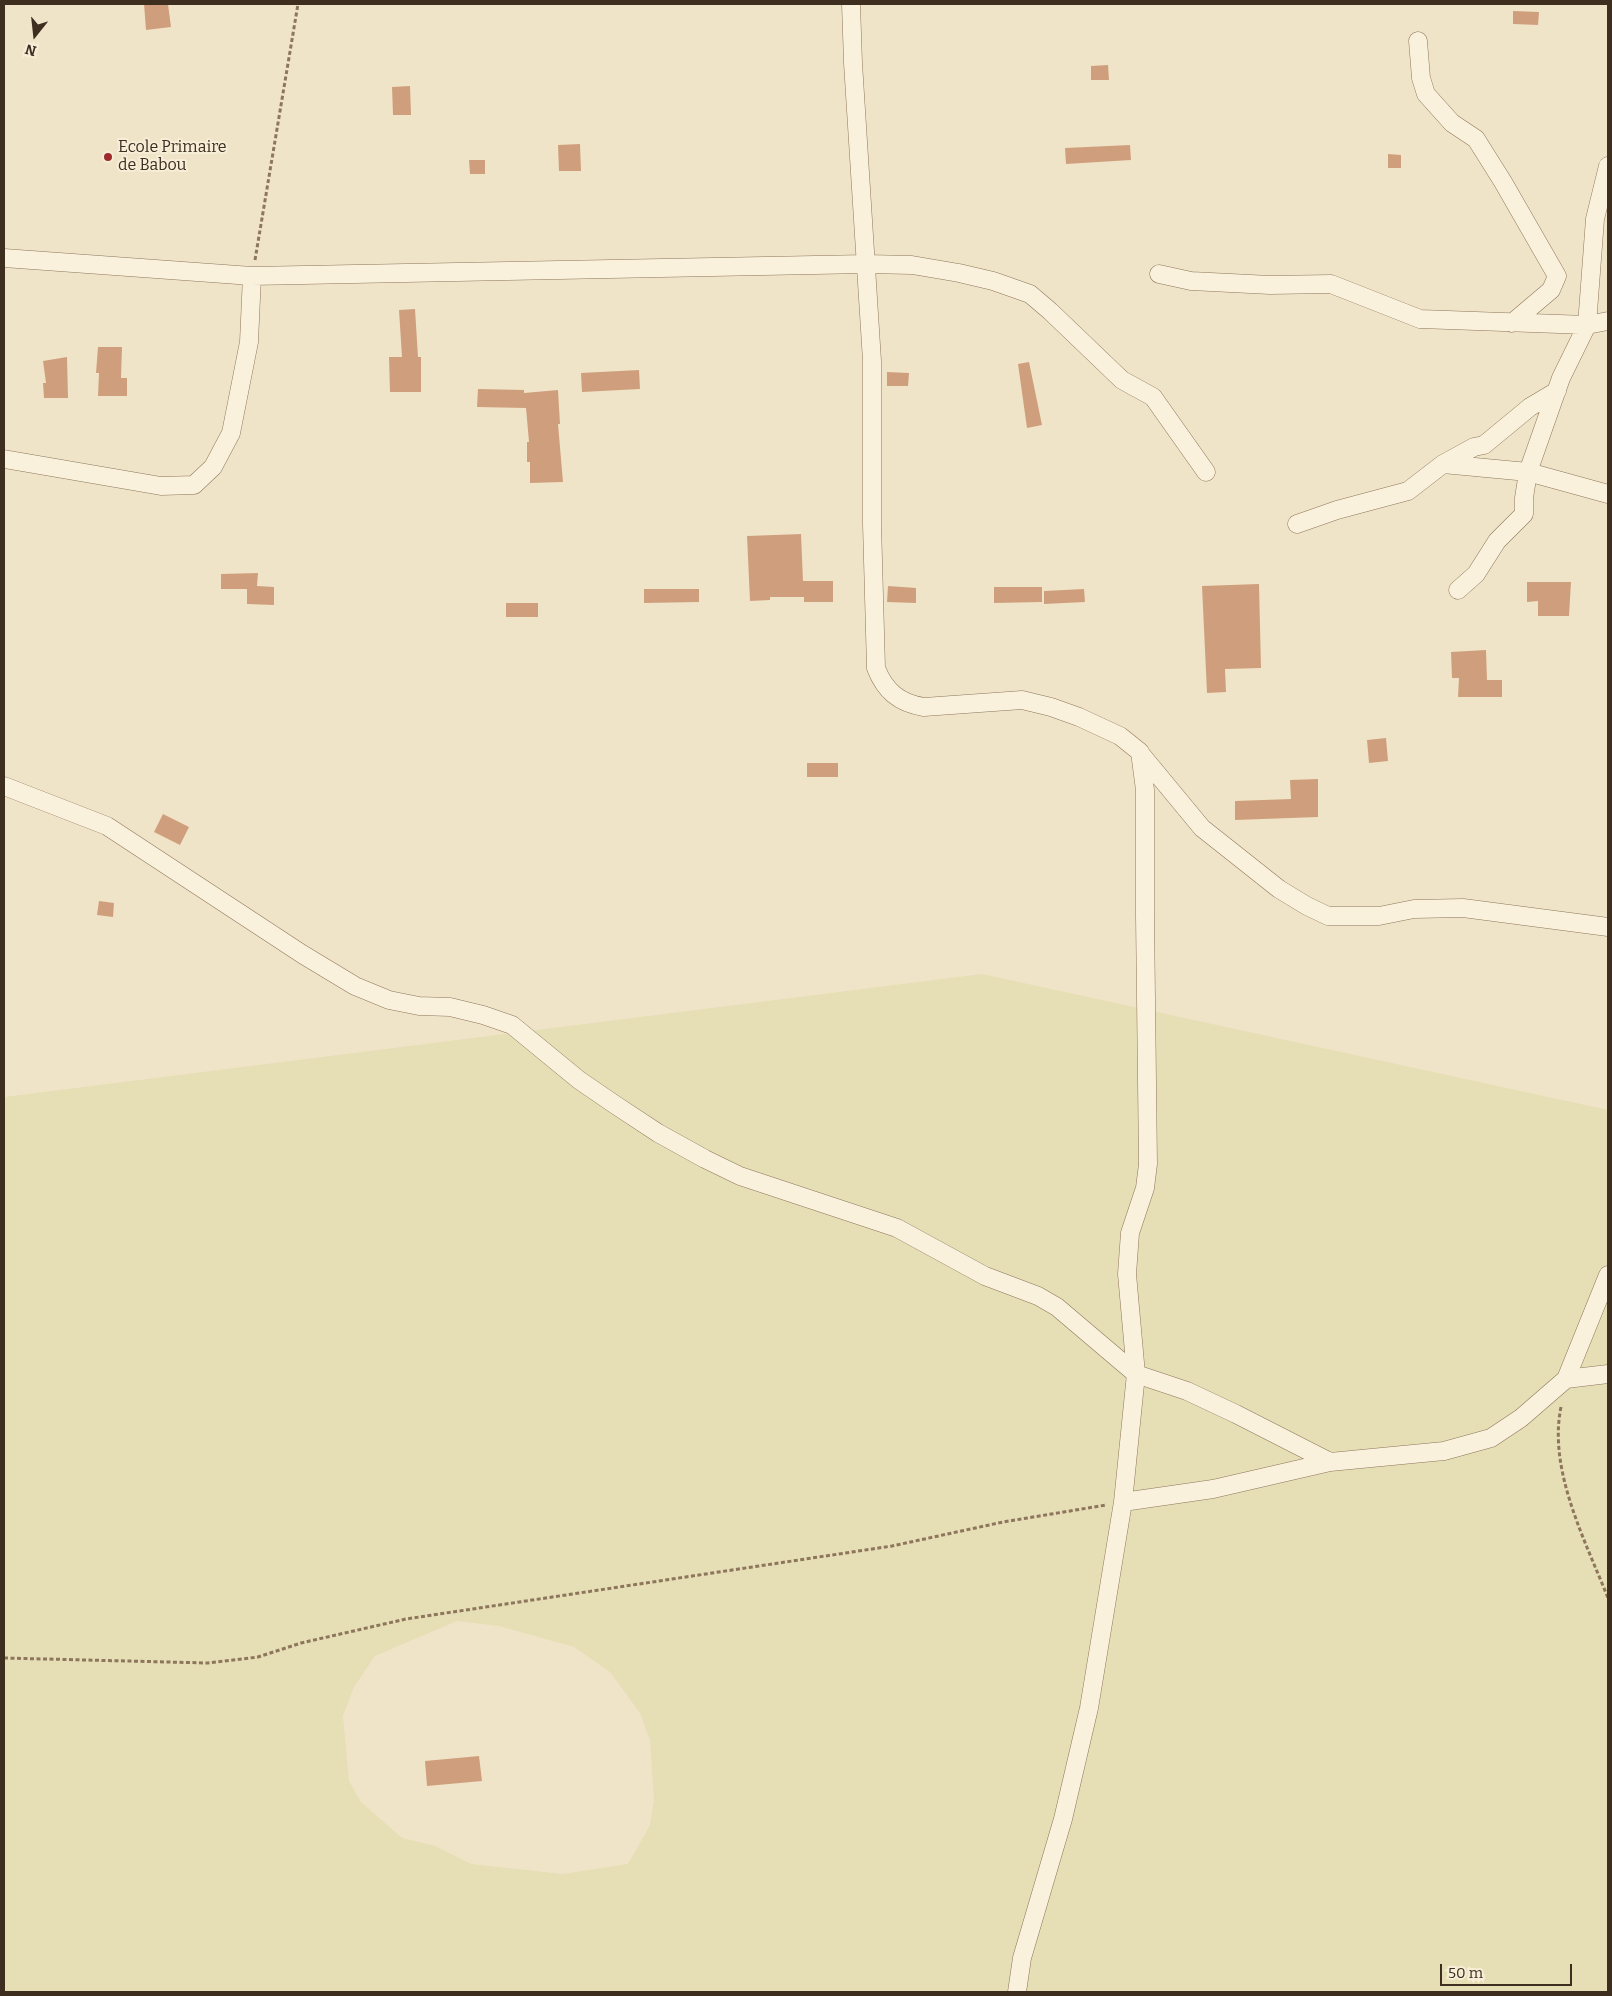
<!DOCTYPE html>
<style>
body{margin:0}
#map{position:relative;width:1612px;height:1996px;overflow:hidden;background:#f0e4c8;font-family:Bitter,serif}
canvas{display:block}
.frame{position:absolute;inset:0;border:5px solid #3d2e20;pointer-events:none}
.north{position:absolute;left:10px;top:10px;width:50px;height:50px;-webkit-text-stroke:4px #f7eed8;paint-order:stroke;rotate:196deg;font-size:14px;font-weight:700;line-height:20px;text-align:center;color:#3d2e20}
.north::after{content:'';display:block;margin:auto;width:18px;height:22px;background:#3d2e20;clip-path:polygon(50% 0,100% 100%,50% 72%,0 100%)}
.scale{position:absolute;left:1440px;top:1964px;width:132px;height:22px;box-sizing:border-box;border:2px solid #3d2e20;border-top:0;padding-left:6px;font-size:15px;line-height:18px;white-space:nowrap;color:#3d2e20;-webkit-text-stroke:4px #f7eed8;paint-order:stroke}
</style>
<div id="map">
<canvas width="1612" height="1996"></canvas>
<div class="frame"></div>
<div class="north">N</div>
<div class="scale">50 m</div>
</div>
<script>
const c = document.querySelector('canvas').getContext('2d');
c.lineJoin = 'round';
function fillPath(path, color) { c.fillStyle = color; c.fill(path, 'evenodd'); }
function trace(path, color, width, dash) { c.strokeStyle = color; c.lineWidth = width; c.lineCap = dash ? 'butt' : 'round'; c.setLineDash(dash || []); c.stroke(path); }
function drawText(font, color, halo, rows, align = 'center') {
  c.font = font + ' Bitter,serif'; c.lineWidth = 4; c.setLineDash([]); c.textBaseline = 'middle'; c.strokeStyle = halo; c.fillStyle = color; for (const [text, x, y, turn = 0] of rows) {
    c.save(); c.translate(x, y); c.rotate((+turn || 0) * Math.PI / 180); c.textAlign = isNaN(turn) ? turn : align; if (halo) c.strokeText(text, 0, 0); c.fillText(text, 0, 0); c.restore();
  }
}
const farmland = new Path2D(`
 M 982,974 L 1608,1110 L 1608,1992 L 4,1992 L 4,1097 ZM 457,1621 L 499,1626 L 574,1647 L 610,1672 L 640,1713 L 650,1740 L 654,1800 L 650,1825 L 628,1864 L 563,1874 L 471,1864 L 435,1846 L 402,1838 L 361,1802 L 349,1781 L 343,1716 L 354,1687 L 375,1656 Z`);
const building = new Path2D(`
 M 144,4 L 168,4 L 171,27 L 146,30 Z
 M 1513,11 L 1539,12 L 1538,25 L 1513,24 Z
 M 1108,65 L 1109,80 L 1091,80 L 1091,66 Z
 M 410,86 L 411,115 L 393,115 L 392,87 Z
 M 580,144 L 581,171 L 559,171 L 558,145 Z
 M 1130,145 L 1131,160 L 1066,164 L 1065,148 Z
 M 1388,154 L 1401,155 L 1401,168 L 1388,168 Z
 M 469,160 L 485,160 L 485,174 L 470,174 Z
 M 415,309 L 418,357 L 421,357 L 421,392 L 390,392 L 389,357 L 402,357 L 399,310 Z
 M 98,347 L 122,347 L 121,378 L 127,378 L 127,396 L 98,396 L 99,373 L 96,373 Z
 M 67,357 L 68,398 L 44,398 L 43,383 L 46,383 L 43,361 Z
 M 1029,362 L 1042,425 L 1027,428 L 1018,364 Z
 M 639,370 L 640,389 L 582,392 L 581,373 Z
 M 887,372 L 909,373 L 908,386 L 887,386 Z
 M 478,389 L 524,390 L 524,393 L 558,390 L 560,424 L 558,424 L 563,482 L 530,483 L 530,462 L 527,462 L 527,442 L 529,442 L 526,408 L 477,407 Z
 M 801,534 L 803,581 L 833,581 L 833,602 L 804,602 L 804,597 L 770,597 L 770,600 L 750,601 L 747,536 Z
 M 258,573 L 257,586 L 274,587 L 274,605 L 247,604 L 247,589 L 221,589 L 221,574 Z
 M 1527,582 L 1571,582 L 1569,616 L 1538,616 L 1538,601 L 1527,602 Z
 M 1259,584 L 1261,668 L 1225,669 L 1226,692 L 1207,693 L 1202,586 Z
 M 888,586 L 916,588 L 916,603 L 887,602 Z
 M 994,587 L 1042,587 L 1042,602 L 994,603 Z
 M 644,589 L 699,589 L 699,602 L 644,603 Z
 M 1084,589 L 1085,602 L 1044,604 L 1044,591 Z
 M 506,603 L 538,603 L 538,617 L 506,617 Z
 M 1486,650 L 1487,680 L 1502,680 L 1502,697 L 1458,697 L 1459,678 L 1452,678 L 1451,652 Z
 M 1386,738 L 1388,761 L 1369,763 L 1367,740 Z
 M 807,763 L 838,763 L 838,777 L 807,777 Z
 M 1318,779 L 1318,817 L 1235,820 L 1235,801 L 1291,799 L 1290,780 Z
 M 163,814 L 189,827 L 180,845 L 154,832 Z
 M 99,901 L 114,903 L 113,917 L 97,915 Z
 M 479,1756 L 482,1781 L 427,1786 L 425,1761 Z`);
const path = new Path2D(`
 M 255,260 L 298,4
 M 1561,1407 C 1548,1470 1585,1540 1608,1598
 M 4,1658 L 208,1663 L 258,1657 L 301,1643 L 406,1619 L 892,1546 L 1003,1522 L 1106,1505`);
const minor = new Path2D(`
 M 851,4 L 853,63 L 872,361 L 872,524 L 876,668 C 885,691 899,703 924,707 L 1022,700 L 1051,707 L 1079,717 L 1120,736 L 1140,752 L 1145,790 L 1145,916 L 1148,1164 L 1145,1188 L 1130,1233 L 1127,1274 L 1136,1374 L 1123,1502 L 1089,1708 L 1063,1819 L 1022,1958 L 1017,1992
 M 1418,41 L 1421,78 L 1426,94 L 1452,123 L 1476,139 L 1503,182 L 1557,276 L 1551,290 L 1512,323
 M 4,258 L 252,276 L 866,264 L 912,265 L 959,273 L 993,281 L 1030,294 L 1050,311 L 1122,380 L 1153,397 L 1206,472
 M 1159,274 L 1191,281 L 1270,285 L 1331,284 L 1420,319 L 1587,325 L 1608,321
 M 4,459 L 161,486 L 194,485 L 213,467 L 231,433 L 249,342 L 252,276
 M 1443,464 L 1528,472 L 1608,494
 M 1297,524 L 1337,510 L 1408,491 L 1443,464 L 1474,447 L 1484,445 L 1530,407 L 1557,391
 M 1458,590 L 1476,574 L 1497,541 L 1524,514 L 1524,498 L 1528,472 L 1561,378 L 1587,325 L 1595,219 L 1608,166
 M 1140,753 L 1202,828 L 1279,889 L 1307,906 L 1328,916 L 1379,916 L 1414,909 L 1463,908 L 1608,927
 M 4,786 L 107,826 L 302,954 L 355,986 L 389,1000 L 419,1006 L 450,1007 L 483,1015 L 512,1025 L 579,1080 L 614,1104 L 658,1133 L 705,1159 L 740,1176 L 897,1228 L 985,1276 L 1038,1296 L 1057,1307 L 1136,1374 L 1187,1391 L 1236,1414 L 1330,1462
 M 1566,1379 L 1608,1374
 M 1123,1502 L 1213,1489 L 1330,1462 L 1444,1451 L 1491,1438 L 1521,1418 L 1566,1379 L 1608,1275`);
const markers = [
 [108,157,5,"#9e2a2b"]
];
const poiNames = [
 ["Ecole Primaire",118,148],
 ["de Babou",118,166]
];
fillPath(farmland, '#e6deb5');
fillPath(building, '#cf9f7d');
trace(minor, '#8d765c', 19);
trace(path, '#8d765c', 3, [4, 2.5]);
trace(minor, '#faf1dc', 18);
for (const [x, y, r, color] of markers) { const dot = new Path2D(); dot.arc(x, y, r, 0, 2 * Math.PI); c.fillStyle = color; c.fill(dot); trace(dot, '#f7eed8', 2); }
drawText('16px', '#3d2e20', '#f7eed8', poiNames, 'left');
</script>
